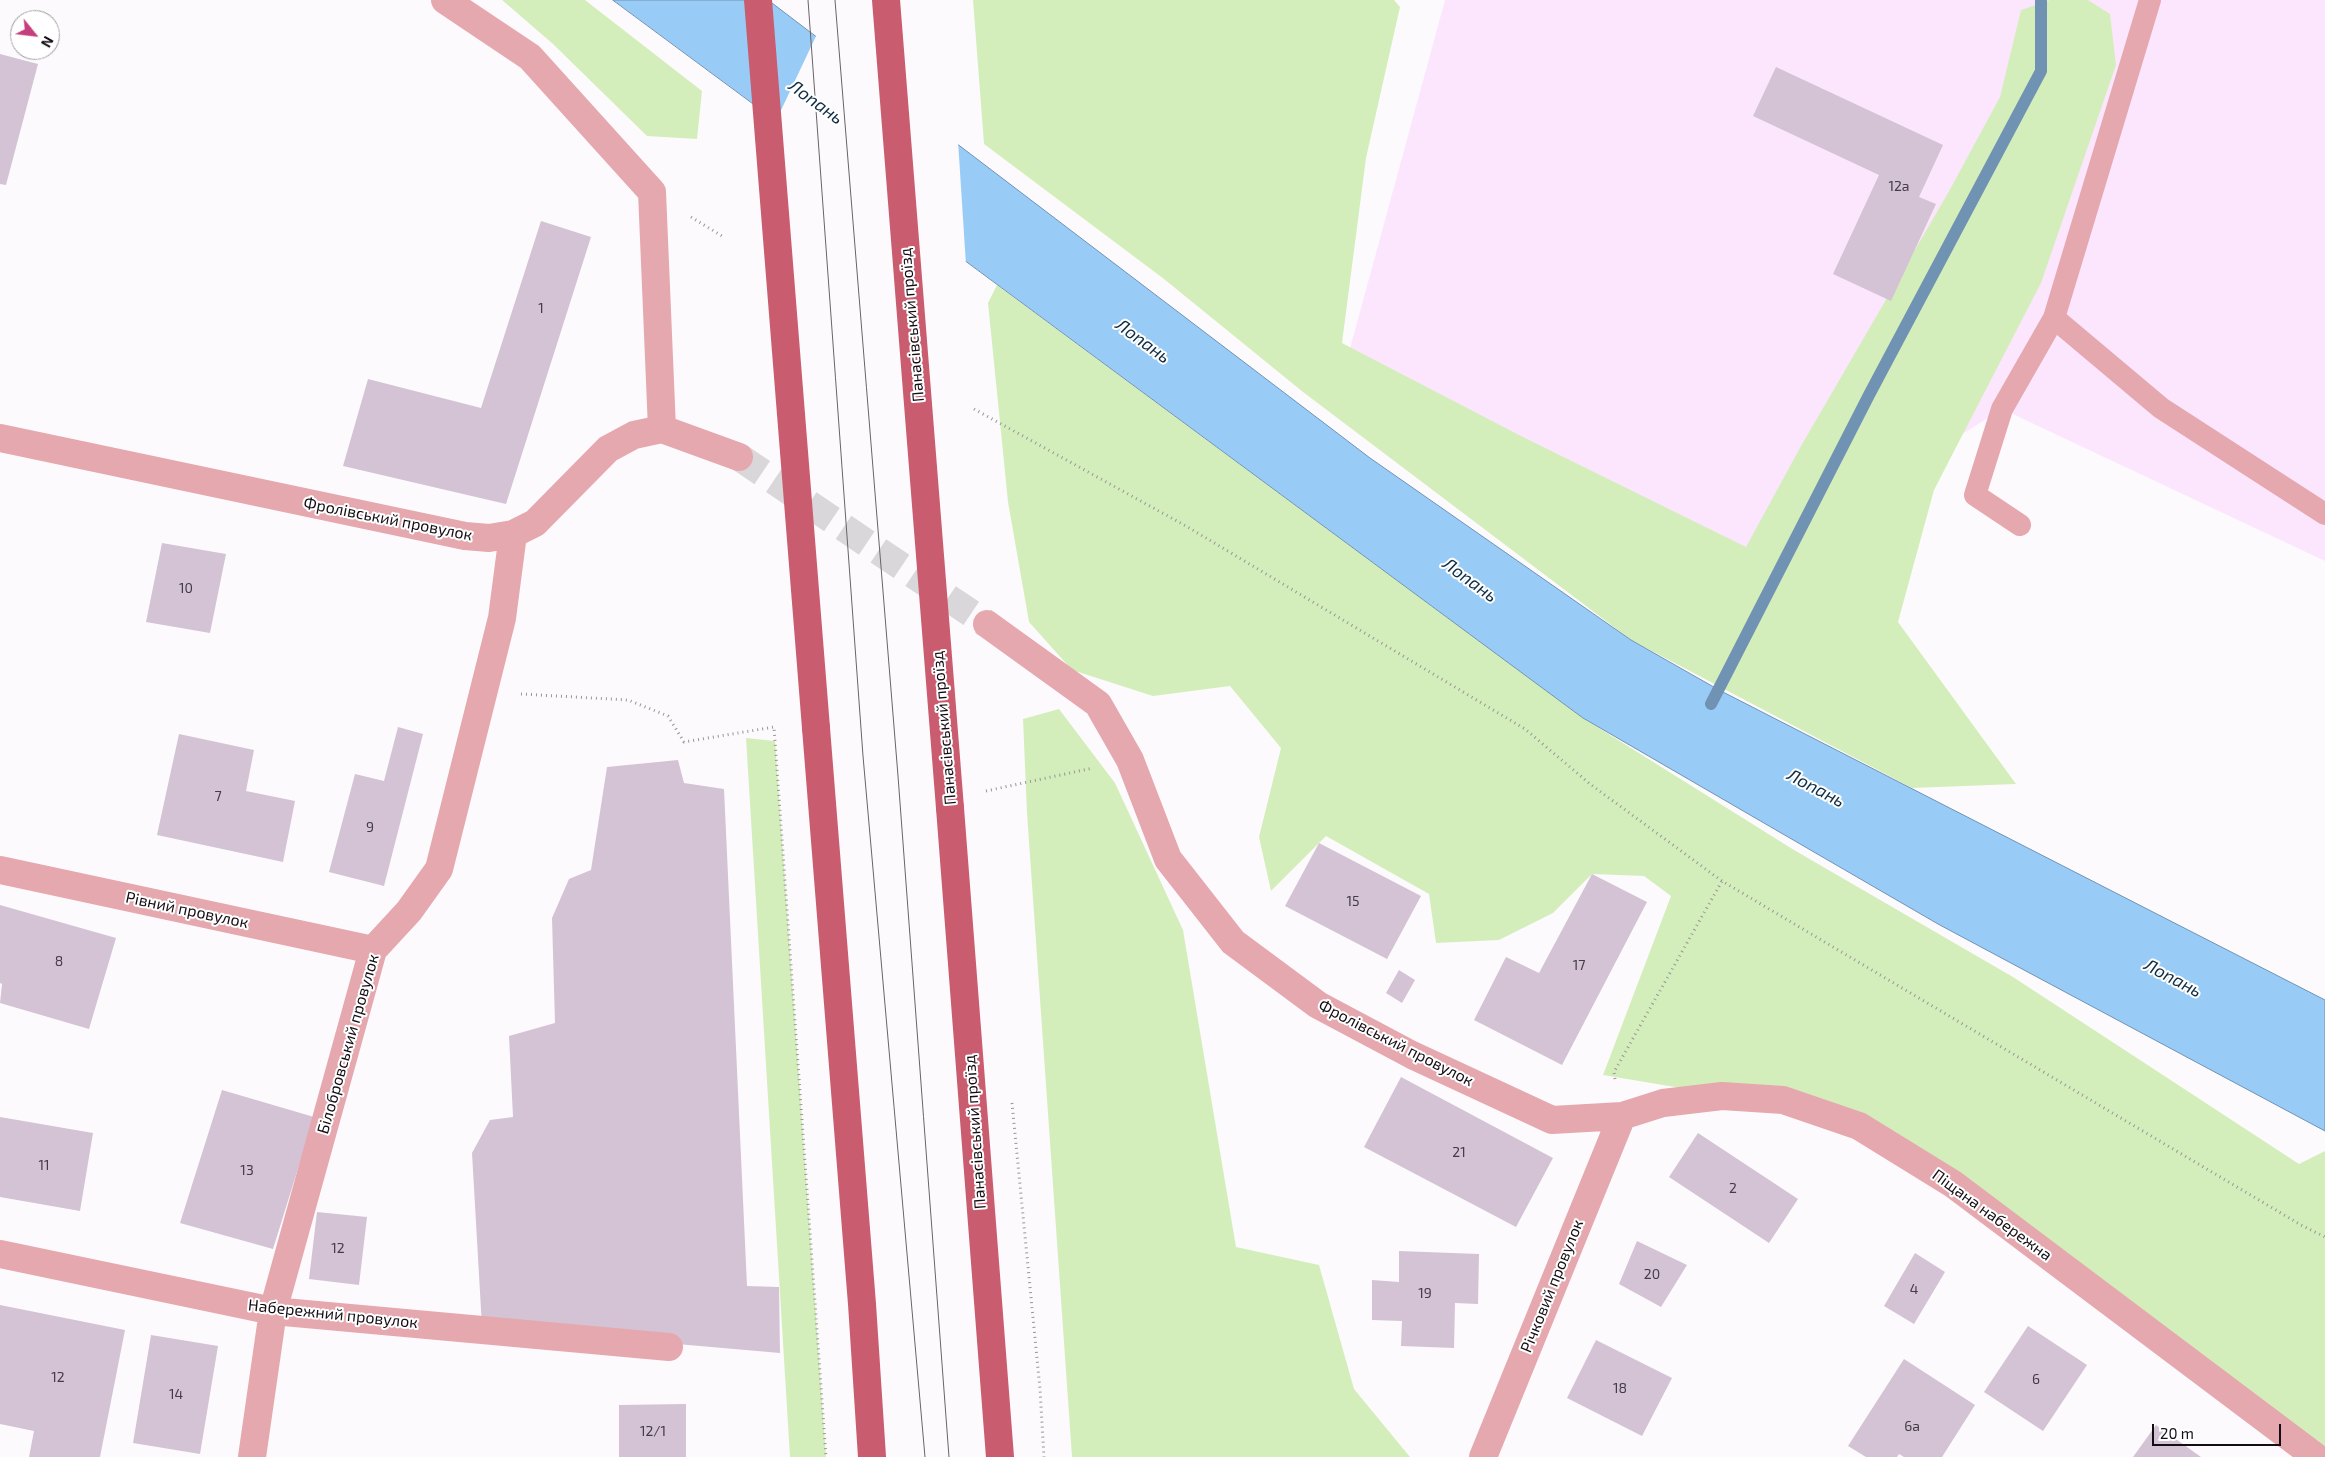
<!DOCTYPE html>
<meta charset="utf-8">
<style>
body{margin:0}
#map{position:relative;width:2325px;height:1457px;overflow:hidden;background:#fdfafd;font-family:"Exo 2",sans-serif}
canvas{display:block}
.north{position:absolute;left:10px;top:10px;width:50px;height:50px;box-sizing:border-box;background:#fff;border:1px solid #a19fa1;border-radius:50%;rotate:119deg;font-size:14px;font-weight:700;line-height:20px;text-align:center;color:#140e14}
.north::after{content:'';display:block;margin:auto;width:18px;height:22px;background:#c63e7b;clip-path:polygon(50% 0,100% 100%,50% 72%,0 100%)}
.scale{position:absolute;left:2152px;top:1424px;width:129px;height:22px;box-sizing:border-box;border:2px solid #140e14;border-top:0;padding-left:6px;font-size:15px;line-height:18px;white-space:nowrap;color:#140e14;-webkit-text-stroke:4px #fff;paint-order:stroke}
</style>
<div id="map">
<canvas width="2325" height="1457"></canvas>
<div class="north">N</div>
<div class="scale">20 m</div>
</div>
<script>
const c = document.querySelector('canvas').getContext('2d');
c.lineJoin = 'round';
function fillPath(path, color) { c.fillStyle = color; c.fill(path, 'evenodd'); }
function trace(path, color, width, dash) { c.strokeStyle = color; c.lineWidth = width; c.lineCap = dash ? 'butt' : 'round'; c.setLineDash(dash || []); c.stroke(path); }
function drawText(font, color, halo, rows, align = 'center') {
  c.font = font + ' "Exo 2",sans-serif'; c.lineWidth = 4; c.setLineDash([]); c.textBaseline = 'middle'; c.strokeStyle = halo; c.fillStyle = color; for (const [text, x, y, turn = 0] of rows) {
    c.save(); c.translate(x, y); c.rotate((+turn || 0) * Math.PI / 180); c.textAlign = isNaN(turn) ? turn : align; if (halo) c.strokeText(text, 0, 0); c.fillText(text, 0, 0); c.restore();
  }
}
const built = new Path2D(`
 M 1445,0 L 2325,0 L 2325,561 L 2002,409 L 1741,574 L 1349,352 Z`);
const green = new Path2D(`
 M 502,0 L 585,0 L 702,91 L 697,139 L 647,136 L 553,44 Z
 M 973,0 L 1394,0 L 1400,7 L 1366,158 L 1342,343 L 1521,436 L 1746,547 L 1801,446 L 1948,193 L 2000,97 L 2021,10 L 2050,0 L 2088,0 L 2110,14 L 2116,65 L 2041,283 L 1934,490 L 1898,622 L 2016,784 L 1912,788 L 1631,640 L 1303,392 L 1164,279 L 984,144 Z
 M 997,285 L 1583,718 L 1794,850 L 2013,977 L 2299,1164 L 2325,1151 L 2325,1457 L 1881,1139 L 1735,1097 L 1603,1075 L 1671,896 L 1644,876 L 1592,874 L 1553,913 L 1499,940 L 1436,943 L 1429,894 L 1326,836 L 1271,891 L 1259,837 L 1281,748 L 1230,686 L 1153,696 L 1072,670 L 1029,622 L 1008,502 L 988,303 Z
 M 1059,709 L 1115,783 L 1183,930 L 1236,1247 L 1319,1265 L 1354,1389 L 1410,1457 L 1072,1457 L 1027,813 L 1023,719 Z
 M 746,738 L 775,741 L 826,1457 L 790,1457 Z`);
const water = new Path2D(`
 M 613,0 L 768,0 L 1370,458 L 1631,640 L 1719,690 L 2325,1000 L 2325,1131 L 1938,924 L 1583,718 Z`);
const pier = new Path2D(`
 M 817,34 L 958,141 L 966,265 L 775,123 Z`);
const stream = new Path2D(`
 M 1711,704 L 1869,395 L 2041,71 L 2041,0`);
const building = new Path2D(`
 M 0,54 L 38,64 L 6,185 L 0,184 Z
 M 1776,67 L 1943,145 L 1919,197 L 1936,204 L 1891,301 L 1833,274 L 1879,175 L 1753,116 Z
 M 541,221 L 591,237 L 506,504 L 343,466 L 368,379 L 481,408 Z
 M 162,543 L 226,554 L 210,633 L 146,622 Z
 M 398,727 L 423,734 L 384,886 L 329,872 L 355,774 L 384,781 Z
 M 179,734 L 254,750 L 246,791 L 295,801 L 283,862 L 157,835 Z
 M 678,760 L 684,783 L 724,789 L 747,1286 L 779,1287 L 780,1353 L 482,1327 L 472,1153 L 490,1120 L 513,1117 L 509,1036 L 555,1023 L 552,918 L 569,879 L 591,870 L 607,767 Z
 M 1319,843 L 1421,896 L 1387,959 L 1285,906 Z
 M 1592,874 L 1647,902 L 1562,1065 L 1474,1020 L 1506,957 L 1539,973 Z
 M 0,905 L 116,938 L 89,1029 L 0,1003 L 2,984 L 0,983 Z
 M 1399,970 L 1415,980 L 1402,1003 L 1386,993 Z
 M 1401,1077 L 1553,1158 L 1516,1227 L 1364,1147 Z
 M 222,1090 L 314,1117 L 273,1249 L 180,1223 Z
 M 0,1117 L 93,1133 L 80,1211 L 0,1197 Z
 M 1698,1133 L 1798,1199 L 1769,1243 L 1669,1177 Z
 M 317,1212 L 367,1217 L 359,1285 L 309,1279 Z
 M 1637,1241 L 1687,1265 L 1661,1307 L 1619,1284 Z
 M 1399,1251 L 1479,1254 L 1478,1304 L 1455,1303 L 1454,1348 L 1401,1346 L 1402,1321 L 1372,1320 L 1372,1280 L 1399,1282 Z
 M 1915,1253 L 1945,1272 L 1914,1324 L 1884,1306 Z
 M 0,1305 L 125,1330 L 100,1457 L 29,1457 L 34,1431 L 0,1424 Z
 M 2028,1326 L 2087,1365 L 2043,1431 L 1984,1392 Z
 M 151,1335 L 218,1346 L 200,1454 L 133,1443 Z
 M 1596,1340 L 1672,1378 L 1642,1436 L 1567,1398 Z
 M 1904,1359 L 1975,1405 L 1942,1457 L 1904,1457 L 1899,1454 L 1897,1457 L 1866,1457 L 1848,1446 Z
 M 686,1404 L 686,1457 L 619,1457 L 619,1405 Z
 M 2156,1425 L 2201,1457 L 2133,1457 Z`);
const streetTunnel = new Path2D(`
 M 739,457 L 987,624`);
const path = new Path2D(`
 M 691,217 L 722,236
 M 974,409 L 1186,526 L 1525,729 L 1590,784 L 1722,881 L 2301,1225 L 2325,1237
 M 521,694 L 628,700 L 668,716 L 684,742 L 774,727 L 826,1457
 M 986,791 L 1093,768
 M 1615,1079 L 1614,1072 L 1722,881
 M 1012,1103 L 1040,1389 L 1044,1457`);
const lane = new Path2D(`
 M 2150,0 L 2054,318 L 2161,408 L 2325,514
 M 2020,525 L 1975,495 L 2002,409 L 2054,318`);
const street = new Path2D(`
 M 445,0 L 530,57 L 652,192 L 662,429
 M 0,438 L 465,536 L 489,538 L 513,534 L 535,523 L 608,449 L 634,435 L 662,429 L 739,457
 M 987,624 L 1098,704 L 1130,760 L 1168,859 L 1233,942 L 1318,1005 L 1412,1055 L 1552,1120 L 1622,1116 L 1663,1103 L 1722,1096 L 1783,1100 L 1859,1126 L 1953,1184 L 2316,1457
 M 0,870 L 373,950
 M 0,1254 L 273,1311 L 669,1347
 M 252,1457 L 273,1311 L 373,950 L 409,911 L 439,869 L 502,618 L 513,534
 M 1483,1457 L 1622,1116`);
const primary = new Path2D(`
 M 816,728 L 862,1304 L 872,1457
 M 950,808 L 1000,1457`);
const tram = new Path2D(`
 M 808,0 L 863,756 L 925,1457
 M 835,0 L 898,776 L 949,1457`);
const primaryBridge = new Path2D(`
 M 758,0 L 816,728
 M 886,0 L 950,808`);
const numberNames = [
 ["12а",1899,186],
 ["1",541,308],
 ["10",186,588],
 ["7",218,796],
 ["9",370,827],
 ["15",1353,901],
 ["8",59,961],
 ["17",1579,965],
 ["21",1459,1152],
 ["11",44,1165],
 ["13",247,1170],
 ["2",1733,1188],
 ["12",338,1248],
 ["20",1652,1274],
 ["4",1914,1289],
 ["19",1425,1293],
 ["12",58,1377],
 ["6",2036,1379],
 ["18",1620,1388],
 ["14",176,1394],
 ["6а",1912,1426],
 ["12/1",653,1431]
];
const streetNames = [
 ["Панасівський проїзд",912,325,-95],
 ["Фролівський провулок",388,519,11],
 ["Панасівський проїзд",944,728,-95],
 ["Рівний провулок",187,910,12],
 ["Фролівський провулок",1396,1043,27],
 ["Білобровський провулок",348,1044,-74],
 ["Панасівський проїзд",975,1132,-94],
 ["Піщана набережна",1992,1215,36],
 ["Річковий провулок",1552,1286,-68],
 ["Набережний провулок",333,1314,6]
];
const waterNames = [
 ["Лопань",816,102,36],
 ["Лопань",1143,341,36],
 ["Лопань",1470,580,36],
 ["Лопань",1816,788,28],
 ["Лопань",2173,978,28]
];
fillPath(built, '#fce6fe');
fillPath(green, '#d4eebb');
fillPath(water, '#98ccf7');
trace(water, '#7093b3', 1);
fillPath(pier, '#fdfafd');
trace(stream, '#7093b3', 12);
fillPath(building, '#d3c3d5');
trace(streetTunnel, '#dad7da', 28, [28, 14]);
trace(path, '#999599', 3, [1, 4]);
trace(lane, '#e5a8ae', 22);
trace(street, '#e5a8ae', 28);
trace(primary, '#c95d6f', 28);
trace(tram, '#686368', 1);
trace(primaryBridge, '#c95d6f', 28);
drawText('14px', '#443b44', null, numberNames);
drawText('16px', '#140e14', '#fff', streetNames);
drawText('italic 18px', '#102d42', '#fff', waterNames);
</script>
